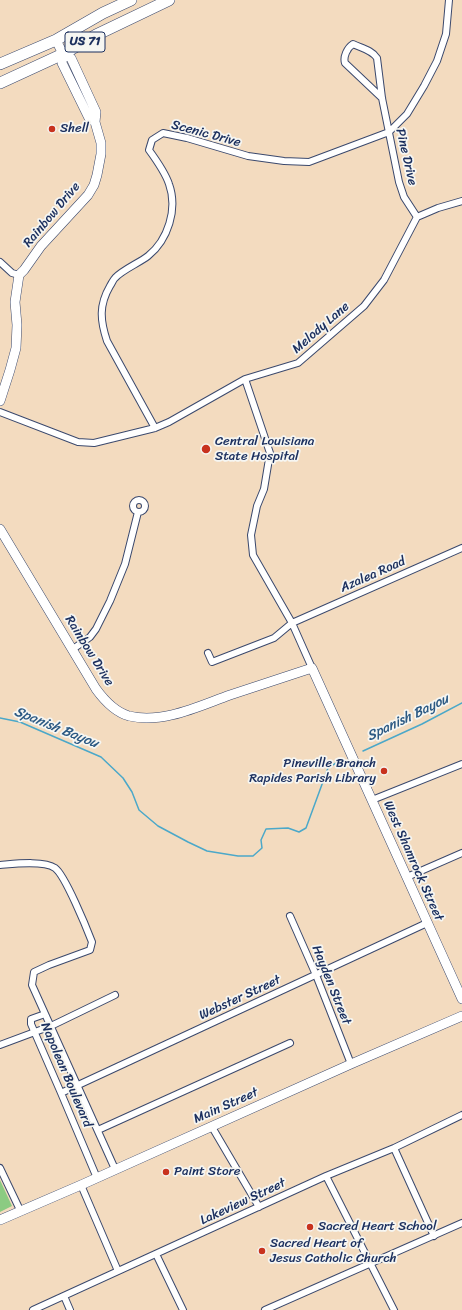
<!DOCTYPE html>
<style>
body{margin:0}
canvas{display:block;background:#f3dbbf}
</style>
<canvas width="462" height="1310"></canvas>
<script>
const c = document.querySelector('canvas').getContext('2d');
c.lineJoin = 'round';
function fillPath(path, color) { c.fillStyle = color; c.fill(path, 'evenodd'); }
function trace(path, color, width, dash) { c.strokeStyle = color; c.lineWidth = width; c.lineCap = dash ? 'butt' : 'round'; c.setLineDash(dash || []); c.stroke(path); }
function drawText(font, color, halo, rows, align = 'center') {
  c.font = font + ' Sriracha,sans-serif'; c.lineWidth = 3.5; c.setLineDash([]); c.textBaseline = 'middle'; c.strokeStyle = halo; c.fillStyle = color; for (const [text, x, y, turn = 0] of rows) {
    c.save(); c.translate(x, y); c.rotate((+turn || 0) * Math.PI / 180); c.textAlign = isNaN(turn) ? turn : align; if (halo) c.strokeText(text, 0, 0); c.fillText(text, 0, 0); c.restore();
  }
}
const green = new Path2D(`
 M 0,1180 L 12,1206 L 0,1212 Z`);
const stream = new Path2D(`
 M 0,718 L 20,722 L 101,757 L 123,778 L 132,792 L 139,810 L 158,826 L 188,842 L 207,851 L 238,856 L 253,856 L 262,848 L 261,840 L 266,829 L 288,828 L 299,832 L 306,828 L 328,768 L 336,763
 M 363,751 L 422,724 L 462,703`);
const street = new Path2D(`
 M 382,98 L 345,63 C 343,57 347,48 353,44 C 361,48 372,50 377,58 L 382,98 L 399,182 L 404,197 L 417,217
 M 0,262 L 12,273 L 19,275
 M 245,379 L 270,453 L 264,489 L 257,506 L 251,535 L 253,555 L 292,623 L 312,668
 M 0,412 L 78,442 L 94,443 L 155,428 L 169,422 L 245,379 L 298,363 L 364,306 L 384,280 L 417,217 L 438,208 L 462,201
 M 155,428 L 107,341 C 100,320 99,305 110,286 C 112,283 113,280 115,278 C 122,270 139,263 148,256 C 168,240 178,209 169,184 C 165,172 157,161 149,150 L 152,140 L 163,133 L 187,138 L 248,156 L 284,161 L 309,162 L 389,132 L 407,114 L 424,86 L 437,61 L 446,34 L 449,0
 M133 506a6 6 0 1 1 12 0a6 6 0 1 1-12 0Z
 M 73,649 L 90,637 L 96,629 L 110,601 L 125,564 L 138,512
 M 208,653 L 212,662 L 274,638 L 292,623 L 462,548
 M 372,800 L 462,764
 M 0,865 C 13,864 44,860 55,868 C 65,875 87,929 92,942 L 90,950 L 49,965 L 34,972 L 32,985 L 115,1169
 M 407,877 L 462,853
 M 290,916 L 316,975 L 351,1064
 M 45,1014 L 31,1019 L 31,1024 L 61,1093 L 97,1178
 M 0,1045 L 51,1026 L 115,995
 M 61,1093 L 427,923
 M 212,1127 L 259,1207
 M 98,1130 L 290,1043
 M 394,1148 L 434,1236
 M 0,1168 L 20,1210
 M 326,1176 L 394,1310
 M 81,1185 L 118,1271
 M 156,1254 L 183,1310
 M 64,1296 L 70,1310
 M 33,1310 L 326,1176 L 394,1148 L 462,1115
 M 265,1310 L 462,1223`);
const secondary = new Path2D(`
 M 56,40 L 63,54 L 62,63 L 89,118 L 95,122
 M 0,401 L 10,370 L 16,348 L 17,325 L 15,302 L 19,275 L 24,270 L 41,246 L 88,195 L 94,185 L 97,175 L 101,154 L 101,143 L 95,122 L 96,112 L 71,58 L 63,54
 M 0,529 L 96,689 C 104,700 115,712 129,716 C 163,724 199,706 230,695 C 258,686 285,677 312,668 L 462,999
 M 0,1220 L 81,1185 L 351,1064 L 462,1016`);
const highway = new Path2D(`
 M 0,64 L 56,40 L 103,13 L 131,0
 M 0,83 L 63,54 L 96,35 L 169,0`);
const markers = [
 [52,129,4,"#c8321e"],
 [206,449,5,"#c8321e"],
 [384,771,4,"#c8321e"],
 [166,1172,4,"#c8321e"],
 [310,1227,4,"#c8321e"],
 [262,1251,4,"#c8321e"]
];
const shields = [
 [85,42,40]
];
const shieldNames = [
 ["US 71",85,42]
];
const poiNames = [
 ["Shell",60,129],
 ["Central Louisiana",215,442],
 ["State Hospital",215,457],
 ["Pineville Branch",376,764,"right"],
 ["Rapides Parish Library",376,779,"right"],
 ["Paint Store",174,1172],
 ["Sacred Heart School",318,1227],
 ["Sacred Heart of",270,1244],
 ["Jesus Catholic Church",270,1259]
];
const streetNames = [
 ["Scenic Drive",206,134,15],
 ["Pine Drive",406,157,77],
 ["Rainbow Drive",52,215,-50],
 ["Melody Lane",321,328,-41],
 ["Azalea Road",373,575,-24],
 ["Rainbow Drive",89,651,58],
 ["West Shamrock Street",413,861,66],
 ["Hayden Street",331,985,68],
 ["Webster Street",240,998,-25],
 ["Napolean Boulevard",66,1075,67],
 ["Main Street",226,1106,-24],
 ["Lakeview Street",243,1202,-25]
];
const waterNames = [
 ["Spanish Bayou",408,718,-26],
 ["Spanish Bayou",56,728,22]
];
fillPath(green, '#8bcb82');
trace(stream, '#4ba8c9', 1.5);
trace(street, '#3b496d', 8);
trace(secondary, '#3b496d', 10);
trace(highway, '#3b496d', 12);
trace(street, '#fff', 6);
trace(secondary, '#fff', 9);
trace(highway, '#fff', 11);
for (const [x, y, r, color] of markers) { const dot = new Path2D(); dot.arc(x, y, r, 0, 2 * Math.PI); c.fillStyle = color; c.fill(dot); trace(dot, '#f6f6f2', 1.5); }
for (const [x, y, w] of shields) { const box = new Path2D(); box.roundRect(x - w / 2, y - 10, w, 20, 3); c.fillStyle = '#f6f6f2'; c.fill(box); trace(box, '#1b2f5e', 1); }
drawText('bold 12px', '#1b2f5e', null, shieldNames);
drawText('13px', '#1b2f5e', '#f6f6f2', poiNames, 'left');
drawText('13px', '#1b2f5e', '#f6f6f2', streetNames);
drawText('italic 14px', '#2c5983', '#f6f6f2', waterNames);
</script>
